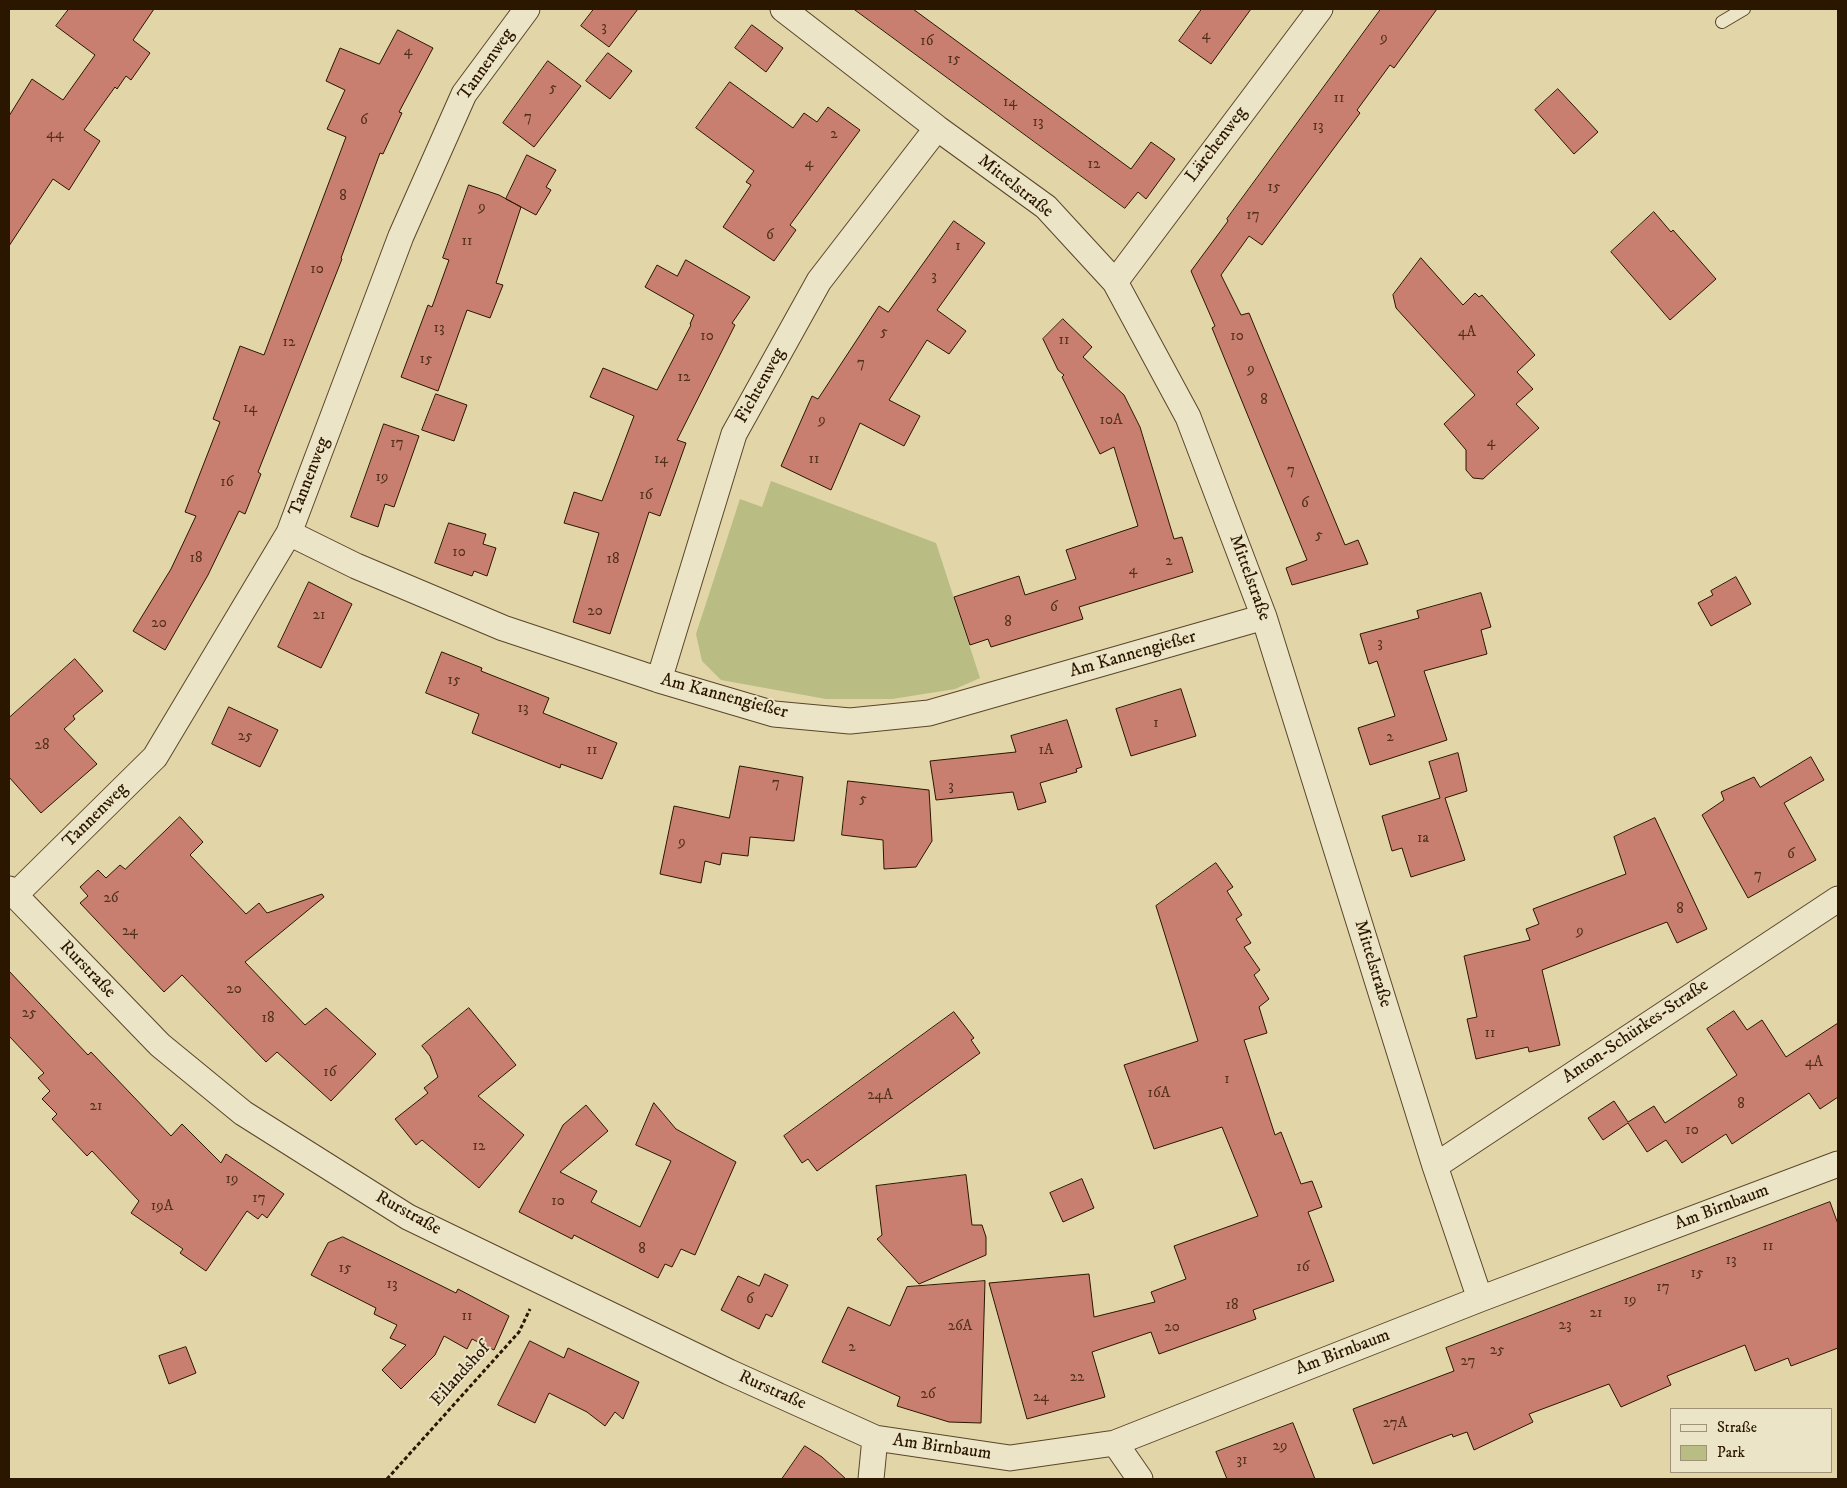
<!DOCTYPE html>
<meta charset="utf-8">
<style>
body{margin:0}
#map{position:relative;width:1847px;height:1488px;overflow:hidden;background:#e2d5a8;font-family:"IM FELL DW Pica",serif}
canvas{display:block}
.frame{position:absolute;inset:0;border:10px solid #2b1600;pointer-events:none}
.legend{position:absolute;left:1670px;top:1408px;width:162px;height:65px;box-sizing:border-box;background:#ece4c6;border:1px solid #9f9277;margin:0;padding:6px 9px;list-style:none;font-size:15px;color:#2b1600}
.legend li{display:flex;align-items:center;gap:10px;height:25px}
.legend b{width:25px;border:1px solid #9f9277}
</style>
<div id="map">
<canvas width="1847" height="1488"></canvas>
<div class="frame"></div>
<ul class="legend">
<li><b style="height:6px;background:#ece4c6"></b>Straße</li>
<li><b style="height:14px;background:#b9bc83"></b>Park</li>
</ul>
</div>
<script>
const c = document.querySelector('canvas').getContext('2d');
c.lineJoin = 'round';
function fillPath(path, color) { c.fillStyle = color; c.fill(path, 'evenodd'); }
function trace(path, color, width, dash) { c.strokeStyle = color; c.lineWidth = width; c.lineCap = dash ? 'butt' : 'round'; c.setLineDash(dash || []); c.stroke(path); }
function drawText(font, color, halo, rows, align = 'center') {
  c.font = font + ' "IM FELL DW Pica",serif'; c.lineWidth = 4; c.setLineDash([]); c.textBaseline = 'middle'; c.strokeStyle = halo; c.fillStyle = color; for (const [text, x, y, turn = 0] of rows) {
    c.save(); c.translate(x, y); c.rotate((+turn || 0) * Math.PI / 180); c.textAlign = isNaN(turn) ? turn : align; if (halo) c.strokeText(text, 0, 0); c.fillText(text, 0, 0); c.restore();
  }
}
const green = new Path2D(`
 M 771,481 L 936,543 L 980,678 L 955,689 L 892,699 L 826,699 L 721,680 L 702,661 L 696,634 L 740,499 L 762,507 Z`);
const building = new Path2D(`
 M 69,9 L 154,9 L 133,40 L 150,53 L 131,80 L 126,76 L 117,89 L 115,87 L 84,130 L 100,141 L 69,190 L 53,179 L 9,246 L 9,116 L 32,79 L 63,100 L 95,55 L 56,26 Z
 M 594,9 L 638,9 L 609,47 L 581,26 Z
 M 854,9 L 913,9 L 1131,169 L 1151,142 L 1175,159 L 1146,199 L 1138,192 L 1125,208 Z
 M 1202,9 L 1251,9 L 1211,64 L 1179,41 Z
 M 1381,9 L 1437,9 L 1394,68 L 1390,65 L 1357,110 L 1360,113 L 1262,245 L 1249,236 L 1221,275 L 1241,315 L 1249,313 L 1345,545 L 1358,540 L 1368,564 L 1292,585 L 1286,568 L 1307,560 L 1212,328 L 1215,326 L 1191,271 L 1228,221 L 1227,219 Z
 M 752,25 L 783,48 L 766,72 L 735,48 Z
 M 398,30 L 433,48 L 399,112 L 402,113 L 383,154 L 380,153 L 341,258 L 342,259 L 258,472 L 261,474 L 245,514 L 239,511 L 208,575 L 165,650 L 133,631 L 171,569 L 196,516 L 185,512 L 220,422 L 213,419 L 240,346 L 264,355 L 346,137 L 327,129 L 345,90 L 326,81 L 340,48 L 379,64 Z
 M 608,53 L 632,71 L 610,99 L 586,81 Z
 M 548,61 L 581,86 L 534,147 L 503,123 Z
 M 730,82 L 793,128 L 804,113 L 817,122 L 828,107 L 860,130 L 790,225 L 796,230 L 774,261 L 723,227 L 751,185 L 746,182 L 754,171 L 696,128 Z
 M 1558,89 L 1598,132 L 1574,154 L 1535,110 Z
 M 527,155 L 556,170 L 546,187 L 551,190 L 536,215 L 506,199 Z
 M 469,185 L 499,195 L 521,207 L 496,283 L 503,285 L 490,318 L 467,310 L 438,391 L 401,377 L 428,305 L 432,307 L 449,260 L 443,258 Z
 M 1654,212 L 1671,232 L 1673,230 L 1716,279 L 1670,320 L 1611,252 Z
 M 954,221 L 985,243 L 937,310 L 966,331 L 949,354 L 927,340 L 889,400 L 920,416 L 904,446 L 860,423 L 831,490 L 781,466 L 812,396 L 818,399 L 879,306 L 888,312 Z
 M 1421,258 L 1463,305 L 1475,293 L 1479,297 L 1482,295 L 1535,355 L 1517,372 L 1533,389 L 1516,404 L 1539,428 L 1483,479 L 1473,478 L 1466,470 L 1466,450 L 1444,424 L 1475,395 L 1396,308 L 1393,295 Z
 M 686,260 L 750,297 L 732,323 L 735,325 L 677,440 L 686,443 L 660,516 L 649,512 L 610,634 L 573,622 L 599,533 L 564,523 L 574,492 L 602,501 L 634,416 L 590,397 L 603,368 L 657,390 L 691,325 L 690,324 L 694,315 L 645,287 L 657,265 L 677,276 Z
 M 1063,319 L 1092,347 L 1083,357 L 1124,395 L 1140,427 L 1174,539 L 1182,537 L 1193,572 L 1079,607 L 1083,619 L 991,647 L 988,639 L 970,645 L 954,597 L 1019,576 L 1025,595 L 1076,579 L 1066,550 L 1138,526 L 1114,447 L 1100,454 L 1062,377 L 1064,375 L 1058,370 L 1043,339 Z
 M 436,394 L 467,405 L 454,441 L 422,430 Z
 M 384,424 L 419,436 L 394,507 L 385,504 L 378,527 L 351,517 Z
 M 449,523 L 486,534 L 483,544 L 496,548 L 487,576 L 474,571 L 472,576 L 435,563 Z
 M 1736,577 L 1751,604 L 1711,626 L 1698,603 L 1713,595 L 1711,591 Z
 M 309,582 L 352,604 L 321,668 L 278,647 Z
 M 1481,593 L 1491,627 L 1481,630 L 1487,654 L 1424,671 L 1447,740 L 1370,765 L 1358,728 L 1395,716 L 1377,661 L 1369,664 L 1360,634 L 1419,618 L 1417,611 Z
 M 442,652 L 482,668 L 481,671 L 549,698 L 543,713 L 617,743 L 602,779 L 561,764 L 560,768 L 472,733 L 479,714 L 426,693 Z
 M 75,659 L 103,691 L 73,716 L 75,719 L 64,729 L 97,764 L 41,813 L 9,777 L 9,718 Z
 M 1181,689 L 1196,736 L 1131,756 L 1116,709 Z
 M 229,707 L 278,730 L 260,767 L 212,744 Z
 M 1067,720 L 1082,767 L 1076,769 L 1077,772 L 1040,783 L 1046,802 L 1018,810 L 1013,792 L 936,800 L 930,761 L 1016,752 L 1011,736 Z
 M 1458,753 L 1467,791 L 1445,798 L 1465,860 L 1411,877 L 1402,848 L 1392,851 L 1382,816 L 1440,798 L 1429,762 Z
 M 1811,757 L 1824,780 L 1784,803 L 1816,860 L 1748,898 L 1702,815 L 1724,800 L 1721,792 L 1754,777 L 1760,787 Z
 M 740,766 L 803,777 L 794,841 L 750,837 L 748,856 L 722,853 L 720,865 L 705,861 L 701,883 L 660,874 L 674,806 L 729,818 Z
 M 848,781 L 929,790 L 932,841 L 916,867 L 884,869 L 883,840 L 842,835 Z
 M 180,817 L 203,842 L 190,855 L 246,914 L 259,903 L 267,913 L 322,894 L 324,897 L 245,962 L 305,1025 L 326,1008 L 376,1054 L 331,1101 L 277,1052 L 266,1062 L 182,975 L 164,992 L 80,903 L 88,896 L 80,887 L 98,870 L 106,878 L 120,865 L 125,869 Z
 M 1655,818 L 1707,929 L 1677,943 L 1667,922 L 1542,970 L 1560,1045 L 1529,1052 L 1528,1047 L 1476,1059 L 1467,1019 L 1477,1017 L 1464,956 L 1530,940 L 1526,929 L 1539,924 L 1533,909 L 1626,874 L 1614,837 Z
 M 1216,863 L 1233,887 L 1227,891 L 1242,915 L 1236,919 L 1251,943 L 1244,947 L 1260,970 L 1254,975 L 1269,999 L 1259,1007 L 1267,1033 L 1244,1040 L 1275,1135 L 1281,1132 L 1301,1184 L 1312,1181 L 1322,1207 L 1308,1212 L 1334,1281 L 1253,1310 L 1256,1319 L 1159,1354 L 1151,1332 L 1092,1352 L 1105,1397 L 1027,1419 L 989,1283 L 1089,1274 L 1094,1317 L 1155,1302 L 1151,1292 L 1186,1279 L 1174,1246 L 1258,1216 L 1222,1127 L 1154,1149 L 1124,1065 L 1198,1041 L 1156,906 Z
 M 9,971 L 88,1055 L 91,1052 L 171,1136 L 182,1124 L 221,1163 L 226,1154 L 284,1194 L 267,1218 L 262,1214 L 258,1219 L 247,1211 L 206,1271 L 180,1253 L 183,1249 L 131,1213 L 139,1201 L 92,1151 L 87,1156 L 52,1119 L 57,1114 L 42,1099 L 50,1091 L 38,1078 L 44,1073 L 9,1036 Z
 M 469,1008 L 516,1065 L 478,1096 L 524,1135 L 479,1188 L 422,1140 L 416,1145 L 395,1119 L 428,1093 L 424,1088 L 438,1077 L 430,1056 L 422,1046 Z
 M 1734,1011 L 1747,1030 L 1762,1020 L 1786,1057 L 1838,1023 L 1838,1097 L 1820,1109 L 1809,1093 L 1732,1144 L 1726,1134 L 1682,1163 L 1666,1140 L 1647,1152 L 1628,1123 L 1603,1140 L 1588,1118 L 1614,1101 L 1628,1122 L 1654,1106 L 1665,1123 L 1737,1075 L 1707,1029 Z
 M 954,1012 L 974,1038 L 971,1040 L 980,1053 L 817,1171 L 808,1159 L 802,1163 L 784,1136 Z
 M 654,1103 L 676,1129 L 736,1162 L 695,1255 L 681,1249 L 672,1267 L 665,1264 L 658,1278 L 574,1235 L 572,1239 L 519,1212 L 563,1125 L 586,1105 L 608,1131 L 560,1172 L 597,1191 L 591,1202 L 640,1227 L 671,1161 L 636,1145 Z
 M 966,1175 L 972,1225 L 982,1225 L 986,1237 L 986,1255 L 919,1284 L 877,1239 L 882,1235 L 876,1186 Z
 M 1082,1179 L 1094,1208 L 1063,1222 L 1050,1193 Z
 M 1830,1202 L 1838,1224 L 1838,1348 L 1791,1366 L 1788,1358 L 1755,1371 L 1745,1345 L 1667,1376 L 1671,1385 L 1621,1407 L 1609,1384 L 1529,1414 L 1533,1422 L 1474,1450 L 1467,1432 L 1453,1437 L 1452,1434 L 1373,1464 L 1353,1409 L 1454,1371 L 1446,1348 Z
 M 343,1237 L 456,1293 L 458,1289 L 509,1316 L 494,1350 L 472,1339 L 467,1349 L 444,1336 L 435,1355 L 401,1389 L 382,1370 L 406,1345 L 390,1338 L 397,1325 L 374,1314 L 376,1308 L 311,1275 L 328,1243 Z
 M 765,1274 L 788,1285 L 772,1317 L 766,1314 L 759,1329 L 721,1310 L 738,1276 L 759,1286 Z
 M 985,1281 L 981,1423 L 949,1422 L 897,1406 L 900,1397 L 822,1362 L 848,1307 L 890,1326 L 907,1287 Z
 M 530,1341 L 564,1358 L 568,1348 L 639,1382 L 623,1419 L 615,1412 L 605,1426 L 587,1412 L 549,1393 L 535,1423 L 498,1405 Z
 M 186,1347 L 196,1373 L 169,1384 L 159,1356 Z
 M 1293,1423 L 1315,1479 L 1227,1479 L 1216,1452 Z
 M 805,1446 L 822,1457 L 846,1479 L 782,1479 Z`);
const path = new Path2D(`
 M 387,1479 L 519,1332 L 530,1309`);
const service = new Path2D(`
 M 1722,22 L 1744,9`);
const minor = new Path2D(`
 M 783,9 L 937,128 L 1046,207 L 1115,282 L 1188,417 L 1264,617 L 1435,1166 L 1480,1299
 M 1115,282 L 1320,9
 M 289,533 L 356,566 L 503,628 L 659,680 L 774,714 L 850,721 L 929,713 L 1264,617
 M 659,680 L 734,434 L 819,281 L 937,128
 M 9,889 L 160,1045 L 243,1113 L 408,1217 L 729,1372 L 875,1438 L 1010,1458 L 1115,1443 L 1480,1299 L 1838,1164
 M 14,896 L 155,757 L 289,533 L 401,236 L 464,94 L 527,9
 M 1435,1166 L 1838,899
 M 1115,1443 L 1140,1479
 M 871,1479 L 875,1438`);
const numberNames = [
 ["3",604,28],
 ["4",1206,36],
 ["9",1384,39],
 ["16",927,42],
 ["4",408,52],
 ["15",954,60],
 ["5",553,89],
 ["11",1339,99],
 ["14",1010,103],
 ["7",528,118],
 ["6",364,121],
 ["13",1038,123],
 ["13",1318,127],
 ["44",55,135],
 ["2",834,135],
 ["4",809,164],
 ["12",1094,165],
 ["15",1274,188],
 ["8",343,197],
 ["9",482,208],
 ["17",1253,216],
 ["6",770,236],
 ["11",467,242],
 ["1",958,247],
 ["10",317,270],
 ["3",934,277],
 ["13",439,329],
 ["5",884,333],
 ["4A",1467,333],
 ["10",707,337],
 ["10",1237,337],
 ["11",1064,341],
 ["12",289,343],
 ["15",426,360],
 ["7",861,364],
 ["9",1251,370],
 ["12",684,378],
 ["8",1264,401],
 ["14",250,409],
 ["9",822,421],
 ["10A",1111,421],
 ["4",1491,443],
 ["17",397,444],
 ["14",661,460],
 ["11",814,460],
 ["7",1291,471],
 ["19",382,478],
 ["16",227,483],
 ["16",646,496],
 ["6",1305,504],
 ["5",1319,536],
 ["10",459,553],
 ["18",196,559],
 ["18",613,560],
 ["2",1169,562],
 ["4",1133,571],
 ["6",1054,608],
 ["20",595,612],
 ["21",319,616],
 ["8",1008,623],
 ["20",159,624],
 ["3",1380,644],
 ["15",454,681],
 ["13",523,709],
 ["1",1156,724],
 ["25",245,737],
 ["2",1390,738],
 ["28",42,746],
 ["11",592,751],
 ["1A",1046,751],
 ["7",776,784],
 ["3",951,787],
 ["5",863,800],
 ["1a",1423,839],
 ["9",682,843],
 ["6",1791,855],
 ["7",1758,876],
 ["26",111,899],
 ["8",1680,910],
 ["24",130,932],
 ["9",1580,932],
 ["20",234,990],
 ["25",29,1014],
 ["18",268,1019],
 ["11",1490,1034],
 ["4A",1814,1063],
 ["16",330,1073],
 ["1",1227,1080],
 ["16A",1159,1094],
 ["24A",880,1096],
 ["8",1741,1105],
 ["21",96,1107],
 ["10",1692,1131],
 ["12",479,1147],
 ["19",232,1180],
 ["17",259,1199],
 ["10",558,1202],
 ["19A",162,1207],
 ["11",1768,1247],
 ["8",642,1250],
 ["13",1731,1261],
 ["16",1303,1268],
 ["15",345,1269],
 ["15",1697,1274],
 ["13",392,1285],
 ["17",1663,1288],
 ["6",750,1300],
 ["19",1630,1301],
 ["18",1232,1306],
 ["21",1596,1314],
 ["11",467,1317],
 ["23",1565,1326],
 ["26A",960,1327],
 ["20",1172,1328],
 ["2",852,1348],
 ["25",1497,1351],
 ["27",1468,1362],
 ["22",1077,1378],
 ["26",928,1395],
 ["24",1041,1398],
 ["27A",1395,1424],
 ["29",1280,1447],
 ["31",1242,1461]
];
const streetNames = [
 ["Tannenweg",487,65,-55],
 ["Lärchenweg",1217,145,-53],
 ["Mittelstraße",1015,187,38],
 ["Fichtenweg",761,386,-61],
 ["Tannenweg",310,477,-69],
 ["Mittelstraße",1249,578,70],
 ["Am Kannengießer",1133,655,-16],
 ["Am Kannengießer",724,697,15],
 ["Tannenweg",96,816,-45],
 ["Mittelstraße",1372,964,73],
 ["Rurstraße",87,970,46],
 ["Anton-Schürkes-Straße",1636,1032,-34],
 ["Am Birnbaum",1722,1208,-21],
 ["Rurstraße",408,1214,29],
 ["Am Birnbaum",1343,1353,-21],
 ["Eilandshof",461,1375,-48],
 ["Rurstraße",772,1391,24],
 ["Am Birnbaum",942,1448,8]
];
fillPath(green, '#b9bc83');
fillPath(building, '#c97f6f');
trace(building, '#2b1600', 1);
trace(service, '#59462a', 14);
trace(minor, '#59462a', 27);
trace(path, '#2b1600', 3, [4, 2.5]);
trace(service, '#ece4c6', 12);
trace(minor, '#ece4c6', 25);
drawText('15px', '#52301c', null, numberNames);
drawText('18px', '#2b1600', '#ece4c6', streetNames);
</script>
